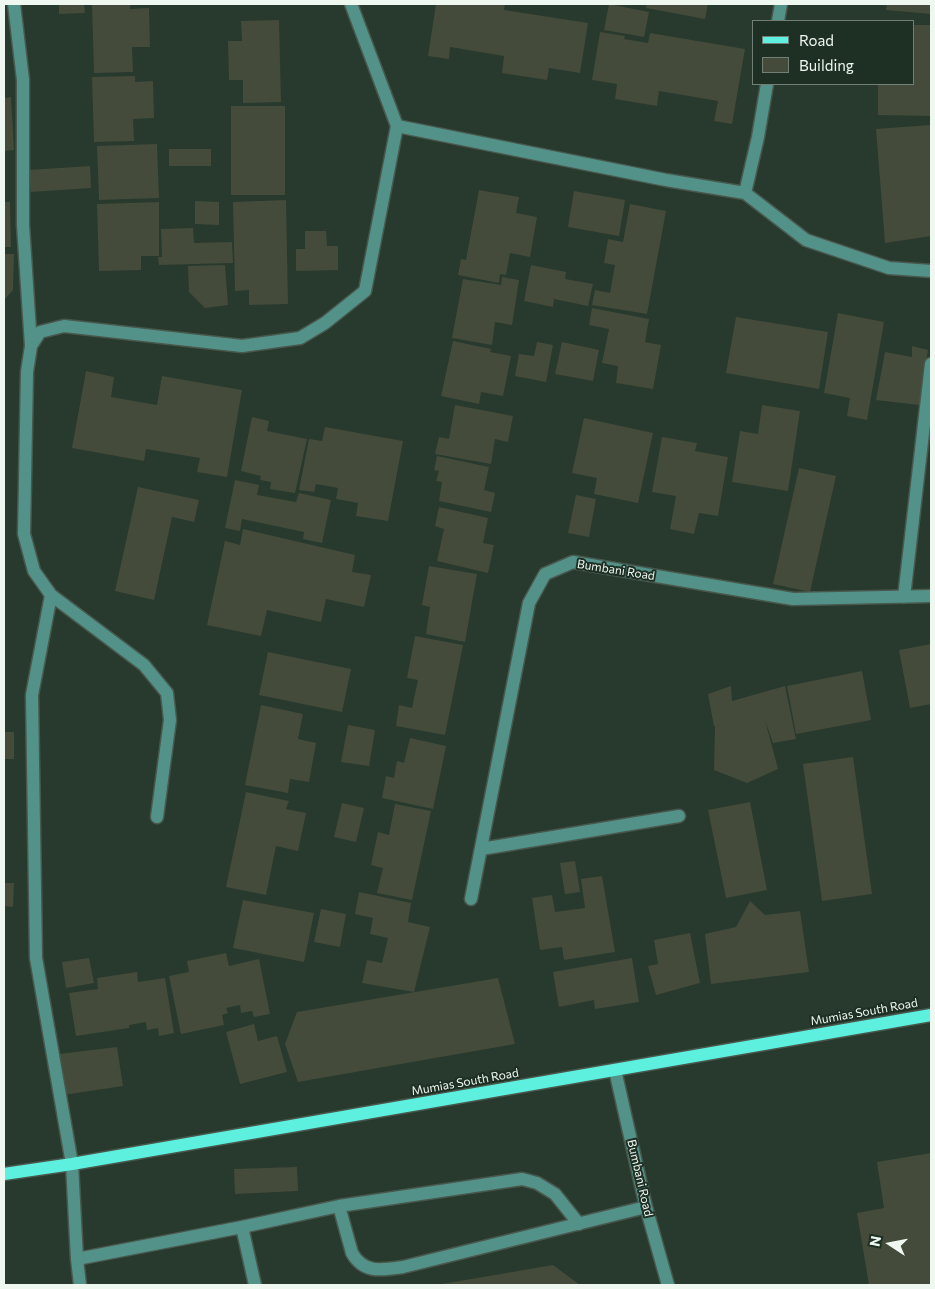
<!DOCTYPE html>
<style>
body{margin:0}
#map{position:relative;width:935px;height:1289px;overflow:hidden;background:#28392e;font-family:Commissioner,sans-serif}
canvas{display:block}
.frame{position:absolute;inset:0;border:5px solid #eef8f1;pointer-events:none}
.legend{position:absolute;left:752px;top:20px;width:162px;height:65px;box-sizing:border-box;background:#1e2f24;border:1px solid #717f76;margin:0;padding:6px 9px;list-style:none;font-size:15px;color:#eef8f1}
.legend li{display:flex;align-items:center;gap:10px;height:25px}
.legend b{width:25px;border:1px solid #717f76}
.north{position:absolute;left:865px;top:1219px;width:50px;height:50px;-webkit-text-stroke:4px #1e2f24;paint-order:stroke;rotate:281deg;font-size:14px;font-weight:700;line-height:20px;text-align:center;color:#eef8f1}
.north::after{content:'';display:block;margin:auto;width:18px;height:22px;background:#eef8f1;clip-path:polygon(50% 0,100% 100%,50% 72%,0 100%)}
</style>
<div id="map">
<canvas width="935" height="1289"></canvas>
<div class="frame"></div>
<ul class="legend">
<li><b style="height:6px;background:#5ef0de"></b>Road</li>
<li><b style="height:14px;background:#444b3a"></b>Building</li>
</ul>
<div class="north">N</div>
</div>
<script>
const c = document.querySelector('canvas').getContext('2d');
c.lineJoin = 'round';
function fillPath(path, color) { c.fillStyle = color; c.fill(path, 'evenodd'); }
function trace(path, color, width, dash) { c.strokeStyle = color; c.lineWidth = width; c.lineCap = dash ? 'butt' : 'round'; c.setLineDash(dash || []); c.stroke(path); }
function drawText(font, color, halo, rows, align = 'center') {
  c.font = font + ' Commissioner,sans-serif'; c.lineWidth = 4; c.setLineDash([]); c.textBaseline = 'middle'; c.strokeStyle = halo; c.fillStyle = color; for (const [text, x, y, turn = 0] of rows) {
    c.save(); c.translate(x, y); c.rotate((+turn || 0) * Math.PI / 180); c.textAlign = isNaN(turn) ? turn : align; if (halo) c.strokeText(text, 0, 0); c.fillText(text, 0, 0); c.restore();
  }
}
const building = new Path2D(`
 M 59,4 L 84,4 L 85,13 L 59,14 Z
 M 92,4 L 130,4 L 130,9 L 149,8 L 150,47 L 132,47 L 133,72 L 94,73 Z
 M 436,4 L 505,4 L 504,10 L 588,23 L 580,73 L 549,68 L 547,80 L 502,73 L 504,56 L 450,47 L 449,59 L 428,56 Z
 M 609,4 L 649,12 L 644,37 L 604,30 Z
 M 647,4 L 708,4 L 705,19 L 646,8 Z
 M 887,4 L 931,4 L 931,14 L 886,10 Z
 M 279,20 L 281,102 L 243,103 L 243,80 L 229,80 L 228,41 L 242,41 L 241,21 Z
 M 914,25 L 931,25 L 931,116 L 878,115 L 878,84 L 914,84 Z
 M 600,32 L 625,36 L 624,39 L 648,43 L 650,33 L 745,49 L 732,124 L 714,121 L 718,101 L 659,91 L 657,106 L 615,99 L 617,84 L 592,80 Z
 M 135,76 L 135,82 L 153,81 L 154,118 L 133,119 L 134,141 L 94,142 L 92,77 Z
 M 11,97 L 14,150 L 4,151 L 4,98 Z
 M 231,106 L 285,106 L 285,195 L 231,195 Z
 M 931,125 L 931,236 L 885,243 L 876,129 Z
 M 157,144 L 159,198 L 99,200 L 97,146 Z
 M 169,149 L 211,149 L 211,166 L 169,166 Z
 M 90,166 L 91,188 L 31,192 L 29,170 Z
 M 479,190 L 519,197 L 516,213 L 537,217 L 530,257 L 510,253 L 506,275 L 500,274 L 499,283 L 458,275 L 461,259 L 466,260 Z
 M 574,191 L 625,200 L 619,236 L 568,227 Z
 M 286,200 L 288,304 L 249,305 L 249,290 L 235,291 L 233,202 Z
 M 195,201 L 219,202 L 219,225 L 195,224 Z
 M 4,202 L 10,202 L 11,247 L 4,247 Z
 M 159,202 L 159,256 L 141,256 L 141,270 L 99,271 L 97,204 Z
 M 630,204 L 666,211 L 647,314 L 592,305 L 595,290 L 610,293 L 615,265 L 604,263 L 608,239 L 623,242 Z
 M 193,228 L 194,243 L 232,242 L 233,263 L 159,265 L 158,257 L 162,257 L 161,229 Z
 M 305,231 L 326,231 L 327,246 L 338,246 L 338,270 L 296,271 L 296,249 L 305,249 Z
 M 4,254 L 14,254 L 13,290 L 4,300 Z
 M 225,265 L 228,305 L 205,308 L 189,292 L 188,266 Z
 M 531,265 L 566,272 L 565,279 L 593,284 L 588,306 L 554,299 L 553,307 L 524,301 Z
 M 502,277 L 519,280 L 512,325 L 495,322 L 492,345 L 452,338 L 463,279 L 501,285 Z
 M 592,308 L 649,319 L 645,342 L 661,345 L 653,389 L 616,383 L 618,366 L 602,363 L 609,329 L 589,325 Z
 M 838,313 L 884,322 L 867,420 L 847,416 L 850,398 L 824,393 Z
 M 736,317 L 828,332 L 819,389 L 726,373 Z
 M 453,341 L 491,349 L 490,352 L 511,356 L 503,396 L 481,392 L 479,404 L 441,396 Z
 M 537,342 L 553,345 L 546,382 L 515,376 L 519,354 L 534,356 Z
 M 562,342 L 599,350 L 593,381 L 555,374 Z
 M 912,346 L 928,350 L 919,405 L 876,400 L 885,352 L 912,357 Z
 M 86,371 L 114,377 L 111,397 L 157,405 L 162,376 L 242,390 L 227,477 L 197,472 L 200,458 L 146,449 L 144,461 L 72,448 Z
 M 455,405 L 513,416 L 508,442 L 495,439 L 491,464 L 435,454 L 439,437 L 449,439 Z
 M 762,405 L 800,411 L 788,491 L 732,482 L 740,431 L 758,434 Z
 M 252,417 L 269,421 L 267,431 L 307,439 L 295,493 L 270,489 L 271,482 L 260,480 L 261,476 L 241,471 Z
 M 584,418 L 653,433 L 638,503 L 594,494 L 597,478 L 572,473 Z
 M 325,427 L 403,441 L 388,521 L 356,516 L 358,503 L 336,499 L 338,488 L 316,484 L 314,492 L 299,490 L 309,439 L 322,441 Z
 M 662,437 L 697,443 L 695,451 L 728,457 L 718,516 L 699,513 L 694,534 L 670,529 L 676,496 L 652,492 Z
 M 437,456 L 489,467 L 484,490 L 495,493 L 491,512 L 439,501 L 442,482 L 436,481 L 439,471 L 434,470 Z
 M 799,468 L 836,476 L 810,592 L 773,584 Z
 M 235,480 L 259,485 L 257,495 L 296,502 L 299,493 L 331,500 L 322,543 L 303,539 L 304,532 L 242,519 L 240,531 L 225,528 Z
 M 138,487 L 199,500 L 194,522 L 172,517 L 154,600 L 115,591 Z
 M 576,495 L 596,499 L 589,537 L 568,533 Z
 M 439,507 L 488,518 L 483,543 L 494,545 L 488,573 L 437,561 L 444,529 L 435,526 Z
 M 243,529 L 355,555 L 352,572 L 371,575 L 364,607 L 326,599 L 321,622 L 267,610 L 261,636 L 207,625 L 225,541 L 240,545 Z
 M 429,566 L 477,574 L 465,642 L 426,634 L 430,607 L 422,605 Z
 M 415,636 L 463,645 L 445,735 L 396,726 L 399,705 L 412,708 L 418,680 L 407,678 Z
 M 931,644 L 931,704 L 910,708 L 899,650 Z
 M 268,652 L 351,669 L 342,712 L 259,695 Z
 M 862,671 L 871,720 L 796,734 L 787,686 Z
 M 731,686 L 732,701 L 785,686 L 796,739 L 773,743 L 765,720 L 778,769 L 747,783 L 714,770 L 715,726 L 727,725 L 714,726 L 708,694 Z
 M 261,705 L 303,714 L 298,739 L 316,743 L 309,782 L 290,779 L 288,793 L 245,785 Z
 M 348,725 L 375,730 L 369,766 L 341,762 Z
 M 4,732 L 14,732 L 14,759 L 4,759 Z
 M 410,738 L 446,746 L 433,809 L 382,798 L 386,776 L 394,778 L 397,761 L 404,763 Z
 M 853,757 L 872,894 L 822,901 L 803,764 Z
 M 246,792 L 289,801 L 286,809 L 306,813 L 298,851 L 276,846 L 266,895 L 226,887 Z
 M 750,802 L 767,890 L 726,898 L 708,810 Z
 M 342,803 L 364,808 L 356,842 L 334,837 Z
 M 395,804 L 431,811 L 412,900 L 377,893 L 383,868 L 371,865 L 378,832 L 389,835 Z
 M 575,861 L 580,892 L 565,894 L 560,863 Z
 M 602,876 L 615,952 L 564,960 L 562,947 L 540,950 L 532,898 L 552,895 L 555,912 L 585,908 L 581,879 Z
 M 4,883 L 14,883 L 13,907 L 4,906 Z
 M 359,892 L 411,903 L 408,922 L 430,927 L 414,992 L 362,983 L 367,960 L 382,963 L 388,938 L 370,934 L 373,918 L 355,914 Z
 M 243,900 L 314,913 L 304,962 L 233,948 Z
 M 750,901 L 765,915 L 800,911 L 809,972 L 711,984 L 705,934 L 736,927 Z
 M 321,909 L 346,914 L 340,947 L 314,942 Z
 M 690,933 L 700,983 L 656,995 L 648,966 L 658,964 L 654,940 Z
 M 226,953 L 229,966 L 259,959 L 270,1014 L 254,1017 L 252,1011 L 241,1013 L 240,1005 L 226,1008 L 228,1013 L 222,1015 L 224,1025 L 181,1034 L 169,976 L 189,972 L 187,961 Z
 M 89,958 L 94,983 L 66,988 L 62,962 Z
 M 632,958 L 639,1002 L 595,1009 L 594,1000 L 559,1007 L 553,972 Z
 M 137,972 L 138,982 L 165,978 L 174,1033 L 159,1036 L 158,1028 L 147,1030 L 146,1022 L 129,1025 L 129,1028 L 76,1036 L 69,993 L 98,989 L 97,978 Z
 M 498,978 L 515,1044 L 298,1082 L 285,1044 L 297,1012 Z
 M 254,1024 L 258,1041 L 277,1036 L 287,1072 L 240,1084 L 226,1032 Z
 M 117,1047 L 123,1086 L 63,1095 L 59,1054 Z
 M 931,1153 L 931,1285 L 869,1285 L 857,1213 L 884,1208 L 877,1162 Z
 M 297,1167 L 298,1191 L 235,1194 L 234,1169 Z
 M 553,1265 L 580,1285 L 442,1285 L 442,1284 Z`);
const minor = new Path2D(`
 M 14,4 L 23,80 L 23,225 L 31,346
 M 778,21 L 781,4
 M 397,126 L 666,180 L 745,193 L 806,240 L 889,268 L 931,271
 M 745,193 L 758,137 L 767,84
 M 51,595 L 32,695 L 36,958 L 72,1164 L 77,1259 L 80,1285
 M 904,597 L 931,364
 M 157,817 L 170,720 L 167,693 L 144,665 L 51,595 L 34,571 L 24,534 L 27,372 L 31,346 L 40,332 L 64,326 L 242,346 L 300,338 L 325,323 L 365,291 L 397,126 L 351,4
 M 481,849 L 679,816
 M 471,899 L 529,603 L 545,574 L 573,562 L 793,599 L 931,596
 M 615,1070 L 646,1207 L 668,1285
 M 339,1206 L 352,1253 C 364,1274 382,1270 403,1267 L 646,1207
 M 242,1227 L 255,1285
 M 77,1259 L 242,1227 L 339,1206 L 522,1179 L 537,1183 L 555,1194 L 579,1224`);
const major = new Path2D(`
 M 4,1174 L 72,1164 L 931,1015`);
const streetNames = [
 ["Bumbani Road",616,570,9],
 ["Mumias South Road",864,1012,-10],
 ["Mumias South Road",465,1082,-10],
 ["Bumbani Road",640,1178,77]
];
fillPath(building, '#444b3a');
trace(minor, '#48584d', 15);
trace(major, '#48584d', 15);
trace(minor, '#539289', 12);
trace(major, '#5ef0de', 12);
drawText('12px', '#eef8f1', '#1e2f24', streetNames);
</script>
